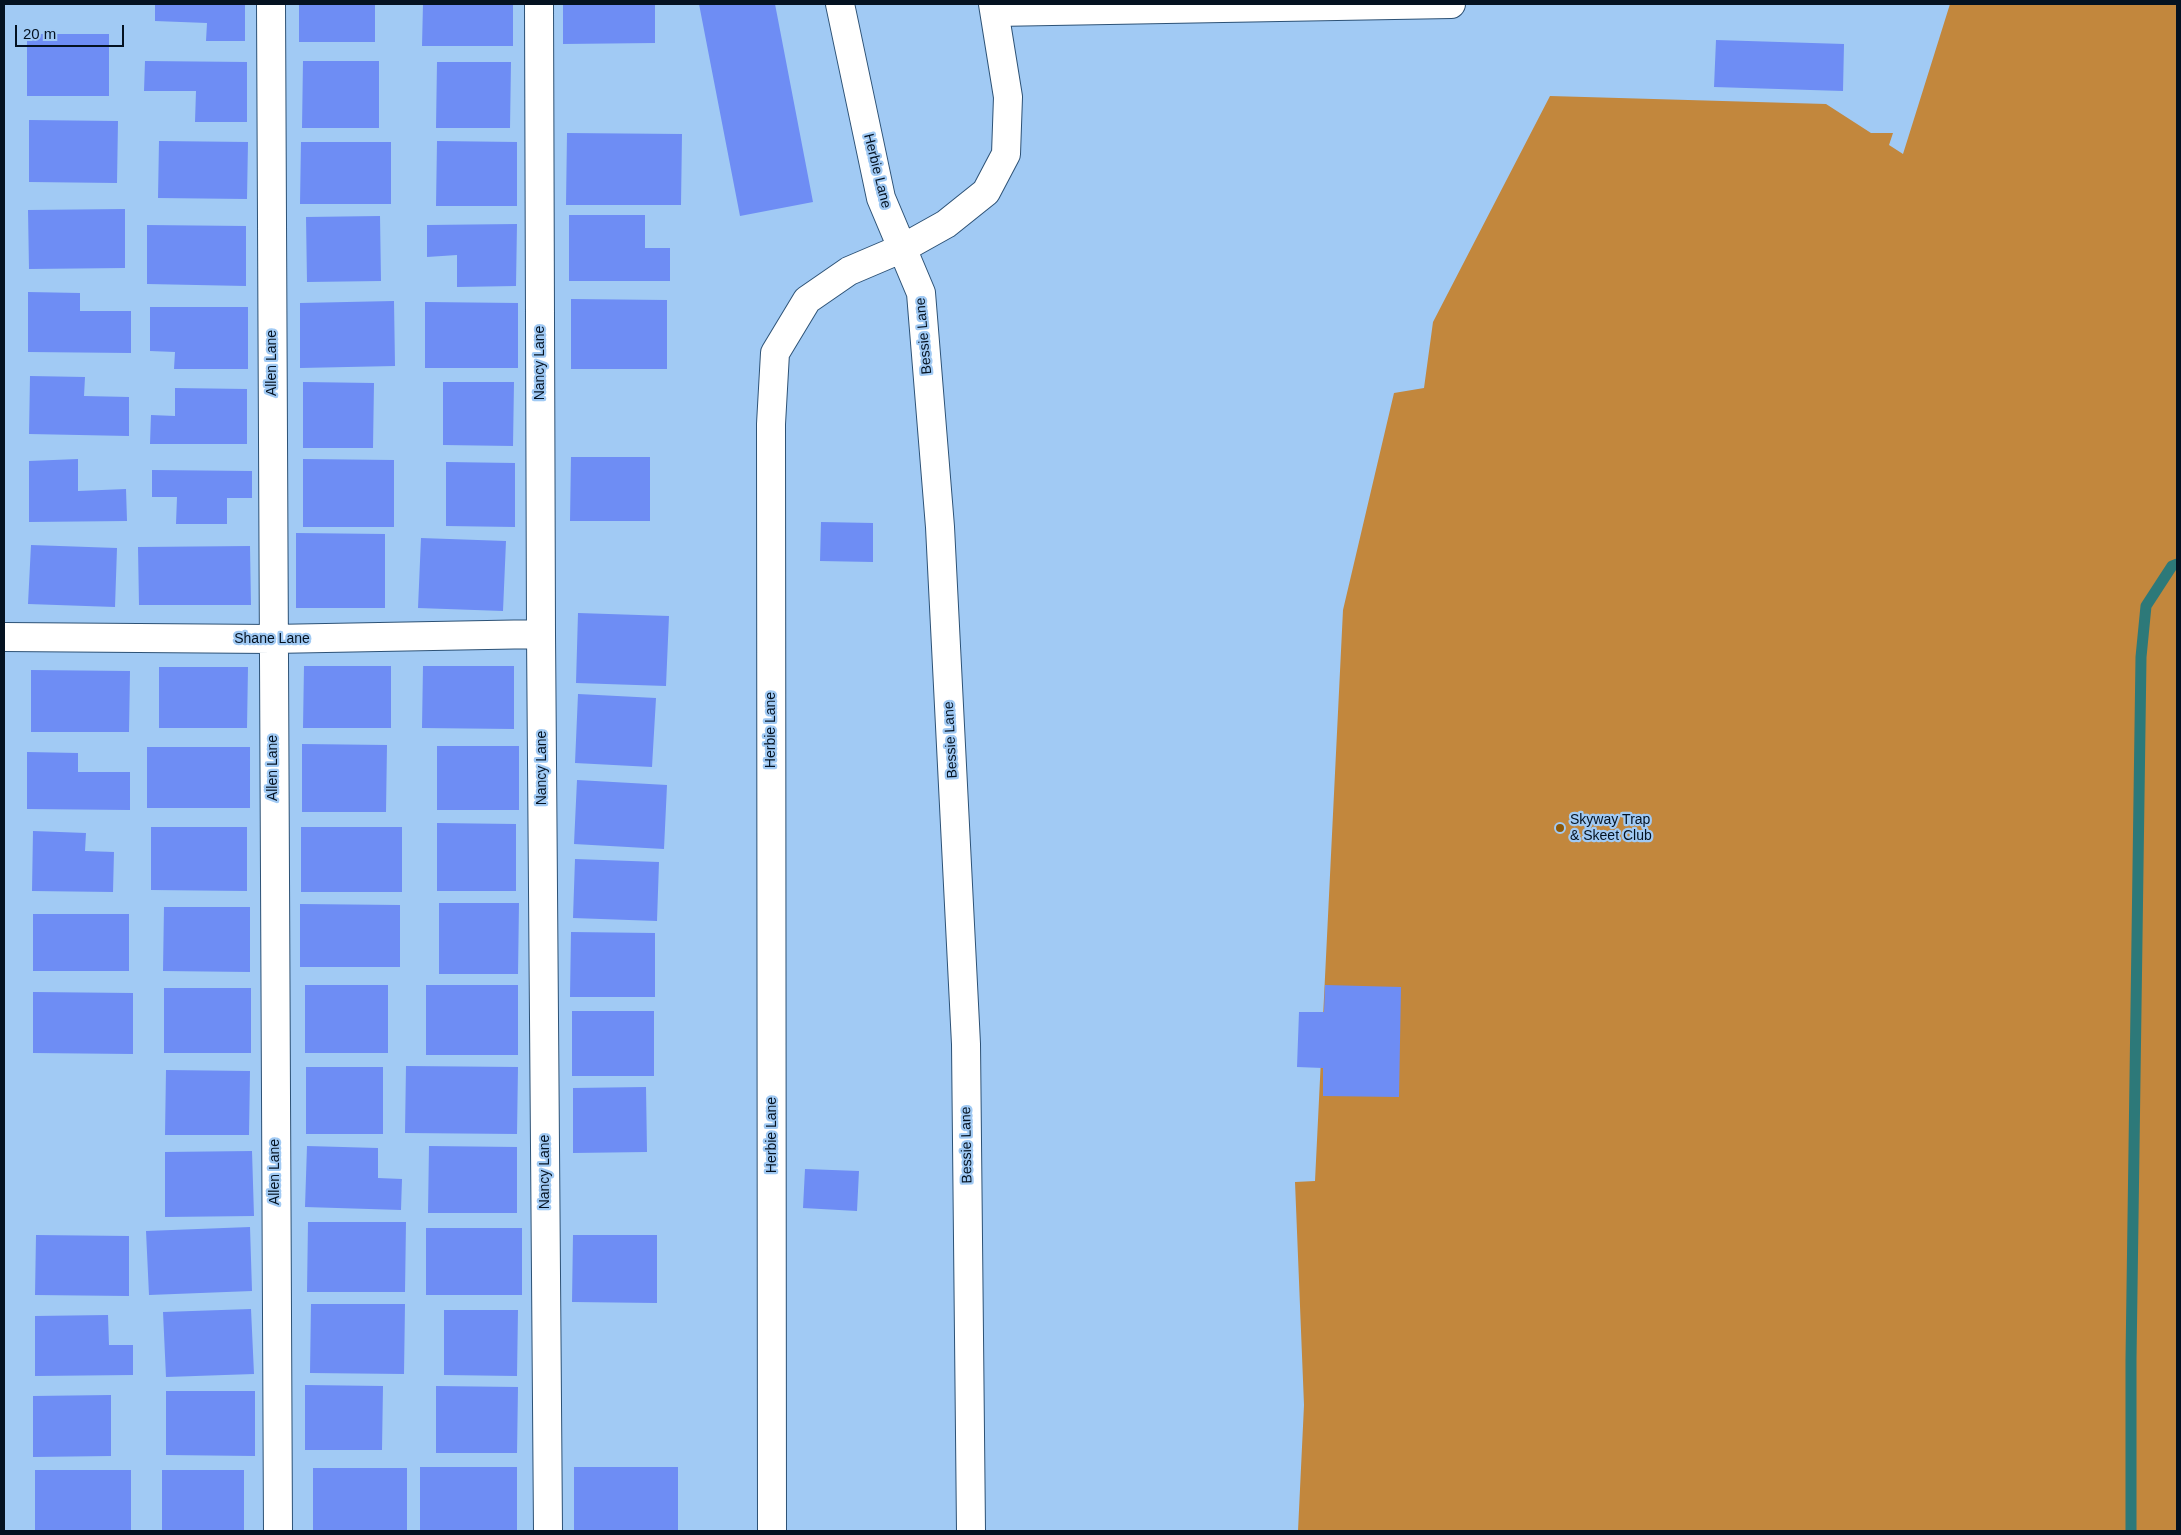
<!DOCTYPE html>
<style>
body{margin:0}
#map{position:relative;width:2181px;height:1535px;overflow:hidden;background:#a1caf4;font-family:Arial,sans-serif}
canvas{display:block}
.frame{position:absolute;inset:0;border:5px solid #041221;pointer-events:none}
.scale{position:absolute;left:15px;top:25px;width:109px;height:22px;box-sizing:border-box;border:2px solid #041221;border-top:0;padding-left:6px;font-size:15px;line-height:18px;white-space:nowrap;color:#041221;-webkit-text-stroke:4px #a1caf4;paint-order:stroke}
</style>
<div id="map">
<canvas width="2181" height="1535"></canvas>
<div class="frame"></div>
<div class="scale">20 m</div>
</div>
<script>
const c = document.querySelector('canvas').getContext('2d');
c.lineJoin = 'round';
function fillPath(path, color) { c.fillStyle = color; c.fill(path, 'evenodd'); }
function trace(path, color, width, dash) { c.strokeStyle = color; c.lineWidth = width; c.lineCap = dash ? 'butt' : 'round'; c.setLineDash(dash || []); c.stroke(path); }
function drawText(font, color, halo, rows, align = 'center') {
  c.font = font + ' Arial,sans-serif'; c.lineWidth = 4.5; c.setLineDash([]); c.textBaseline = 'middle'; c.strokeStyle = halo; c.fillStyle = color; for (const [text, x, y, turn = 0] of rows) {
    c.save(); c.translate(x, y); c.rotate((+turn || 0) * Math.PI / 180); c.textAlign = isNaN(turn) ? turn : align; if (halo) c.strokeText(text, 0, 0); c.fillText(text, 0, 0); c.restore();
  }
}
const green = new Path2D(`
 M 1950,4 L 2177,4 L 2177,1531 L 1298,1531 L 1304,1405 L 1295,1182 L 1315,1181 L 1343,610 L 1394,393 L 1424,388 L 1433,322 L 1550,96 L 1826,104 L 1871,133 L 1893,133 L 1889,145 L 1903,154 Z`);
const stream = new Path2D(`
 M 2131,1531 L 2131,1359 L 2141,657 L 2146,606 L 2172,566 L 2177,564`);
const building = new Path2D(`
 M 155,4 L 245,4 L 245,41 L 206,41 L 207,23 L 155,21 Z
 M 299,4 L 375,4 L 375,42 L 299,42 Z
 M 423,4 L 513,4 L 513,46 L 422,46 Z
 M 563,4 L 655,4 L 655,43 L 563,44 Z
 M 699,4 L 775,4 L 813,202 L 740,216 Z
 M 27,34 L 109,34 L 109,96 L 27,96 Z
 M 1716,40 L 1844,44 L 1843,91 L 1714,87 Z
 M 145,61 L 247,62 L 247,122 L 195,122 L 196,91 L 144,91 Z
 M 303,61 L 379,61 L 379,128 L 302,128 Z
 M 437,62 L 511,62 L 510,128 L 436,128 Z
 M 29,120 L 118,121 L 117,183 L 29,182 Z
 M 567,133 L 682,134 L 681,205 L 566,205 Z
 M 159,141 L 248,142 L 247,199 L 158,198 Z
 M 437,141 L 517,142 L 517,206 L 436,206 Z
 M 301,142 L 391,142 L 391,204 L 300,204 Z
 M 125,209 L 125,268 L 29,269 L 28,210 Z
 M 569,215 L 645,215 L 645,248 L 670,248 L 670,281 L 569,281 Z
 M 380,216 L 381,281 L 307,282 L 306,217 Z
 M 517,224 L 516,286 L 457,287 L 457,255 L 427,257 L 427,225 Z
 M 147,225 L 246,226 L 246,286 L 147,284 Z
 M 28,292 L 80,293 L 80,311 L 131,311 L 131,353 L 28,352 Z
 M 571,299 L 667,300 L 667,369 L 571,369 Z
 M 394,301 L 395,366 L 300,368 L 300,303 Z
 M 425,302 L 518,303 L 518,368 L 425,368 Z
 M 150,307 L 248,307 L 248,369 L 174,369 L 175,352 L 150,351 Z
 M 30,376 L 85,377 L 84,396 L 129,397 L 129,436 L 29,434 Z
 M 303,382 L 374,383 L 373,448 L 303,448 Z
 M 443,382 L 514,382 L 513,446 L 443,445 Z
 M 175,388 L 247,389 L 247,444 L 150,444 L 151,415 L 175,416 Z
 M 571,457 L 650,457 L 650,521 L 570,521 Z
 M 78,459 L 78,491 L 126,489 L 127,521 L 29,522 L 29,461 Z
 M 303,459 L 394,460 L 394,527 L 303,527 Z
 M 446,462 L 515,463 L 515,527 L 446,526 Z
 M 152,470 L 252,471 L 252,498 L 227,498 L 227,524 L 176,524 L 177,497 L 152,497 Z
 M 821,522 L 873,523 L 873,562 L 820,561 Z
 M 296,533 L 385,534 L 385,608 L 296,608 Z
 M 421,538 L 506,541 L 503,611 L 418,608 Z
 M 31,545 L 117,548 L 115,607 L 28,604 Z
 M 250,546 L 251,605 L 139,605 L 138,547 Z
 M 578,613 L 669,616 L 666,686 L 576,683 Z
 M 304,666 L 391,666 L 391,728 L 303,728 Z
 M 423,666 L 514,666 L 514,729 L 422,728 Z
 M 159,667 L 248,667 L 247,728 L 159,728 Z
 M 31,670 L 130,671 L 129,732 L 31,732 Z
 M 578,694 L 656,698 L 652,767 L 575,763 Z
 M 302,744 L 387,745 L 386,812 L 302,812 Z
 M 437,746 L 519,746 L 519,810 L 437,810 Z
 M 147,747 L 250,747 L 250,808 L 147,808 Z
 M 27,752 L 78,753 L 78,772 L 130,772 L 130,810 L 27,809 Z
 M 577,780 L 667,785 L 664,849 L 574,844 Z
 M 437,823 L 516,824 L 516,891 L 437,891 Z
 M 151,827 L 247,827 L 247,891 L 151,890 Z
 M 301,827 L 402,827 L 402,892 L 301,892 Z
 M 33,831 L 86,833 L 85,851 L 114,852 L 113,892 L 32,891 Z
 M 575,859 L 659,862 L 657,921 L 573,918 Z
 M 439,903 L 519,903 L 518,974 L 439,974 Z
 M 300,904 L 400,905 L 400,967 L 300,967 Z
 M 164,907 L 250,907 L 250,972 L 163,971 Z
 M 33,914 L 129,914 L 129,971 L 33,971 Z
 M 571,932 L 655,933 L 655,997 L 570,997 Z
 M 305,985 L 388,985 L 388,1053 L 305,1053 Z
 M 426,985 L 518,985 L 518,1055 L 426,1055 Z
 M 1325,985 L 1401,987 L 1399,1097 L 1323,1096 L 1323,1068 L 1297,1067 L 1299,1012 L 1324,1012 Z
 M 164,988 L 251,988 L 251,1053 L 164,1053 Z
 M 33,992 L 133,993 L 133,1054 L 33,1053 Z
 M 572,1011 L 654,1011 L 654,1076 L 572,1076 Z
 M 406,1066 L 518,1067 L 517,1134 L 405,1133 Z
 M 306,1067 L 383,1067 L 383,1134 L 306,1134 Z
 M 166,1070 L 250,1071 L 249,1135 L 165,1135 Z
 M 646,1087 L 647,1152 L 573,1153 L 573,1088 Z
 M 307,1146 L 378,1148 L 378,1178 L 402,1179 L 401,1210 L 305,1207 Z
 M 429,1146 L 517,1147 L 517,1213 L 428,1213 Z
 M 252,1151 L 254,1216 L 165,1217 L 165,1152 Z
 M 805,1169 L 859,1171 L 857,1211 L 803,1208 Z
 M 308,1222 L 406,1222 L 405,1292 L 307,1292 Z
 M 250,1227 L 252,1291 L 149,1295 L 146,1231 Z
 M 426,1228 L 522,1228 L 522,1295 L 426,1295 Z
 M 36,1235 L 129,1236 L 129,1296 L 35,1295 Z
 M 573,1235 L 657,1235 L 657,1303 L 572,1302 Z
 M 311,1304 L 405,1304 L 404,1374 L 310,1373 Z
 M 251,1309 L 254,1374 L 166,1377 L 163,1312 Z
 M 444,1310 L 518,1310 L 517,1376 L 444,1375 Z
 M 108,1315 L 109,1345 L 133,1345 L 133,1375 L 35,1376 L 35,1316 Z
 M 305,1385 L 383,1386 L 382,1450 L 305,1450 Z
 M 436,1386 L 518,1387 L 517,1453 L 436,1453 Z
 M 166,1391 L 255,1391 L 255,1456 L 166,1455 Z
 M 111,1395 L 111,1456 L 33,1457 L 33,1396 Z
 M 420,1467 L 517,1467 L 517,1531 L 420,1531 Z
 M 574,1467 L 678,1467 L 678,1531 L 574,1531 Z
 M 313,1468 L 407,1468 L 407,1531 L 313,1531 Z
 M 35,1470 L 131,1470 L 131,1531 L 35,1531 Z
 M 162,1470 L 244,1470 L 244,1531 L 162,1531 Z`);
const street = new Path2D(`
 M 271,4 L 278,1531
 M 539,4 L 541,634 L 548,1531
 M 840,4 L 881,198 L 921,293 L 940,527 L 966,1044 L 971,1531
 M 995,12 L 1451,4
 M 4,637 L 272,639 L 541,634
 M 772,1531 L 771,424 L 775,353 L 807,300 L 849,271 L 903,248 L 946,224 L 986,192 L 1006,154 L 1008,97 L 993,4`);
const markers = [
 [1560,828,5,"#8d5909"]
];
const streetNames = [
 ["Herbie Lane",877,171,76],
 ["Bessie Lane",924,336,-95],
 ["Allen Lane",272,363,-90],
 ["Nancy Lane",540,363,-90],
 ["Shane Lane",272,639],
 ["Herbie Lane",771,730,-90],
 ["Bessie Lane",951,740,-93],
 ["Allen Lane",273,768,-90],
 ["Nancy Lane",542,768,-90],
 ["Herbie Lane",772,1135,-90],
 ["Bessie Lane",967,1145,-91],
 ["Allen Lane",275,1172,-90],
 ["Nancy Lane",545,1172,-90]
];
const poiNames = [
 ["Skyway Trap",1570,820],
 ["& Skeet Club",1570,836]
];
fillPath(green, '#c2873d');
trace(stream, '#2d7979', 11);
fillPath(building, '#6e8df4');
trace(street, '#2d5276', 30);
trace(street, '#fff', 28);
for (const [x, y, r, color] of markers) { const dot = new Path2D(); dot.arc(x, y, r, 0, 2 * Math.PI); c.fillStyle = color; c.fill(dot); trace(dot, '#a1caf4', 2); }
drawText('14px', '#041221', '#a1caf4', streetNames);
drawText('14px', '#041221', '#a1caf4', poiNames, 'left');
</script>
